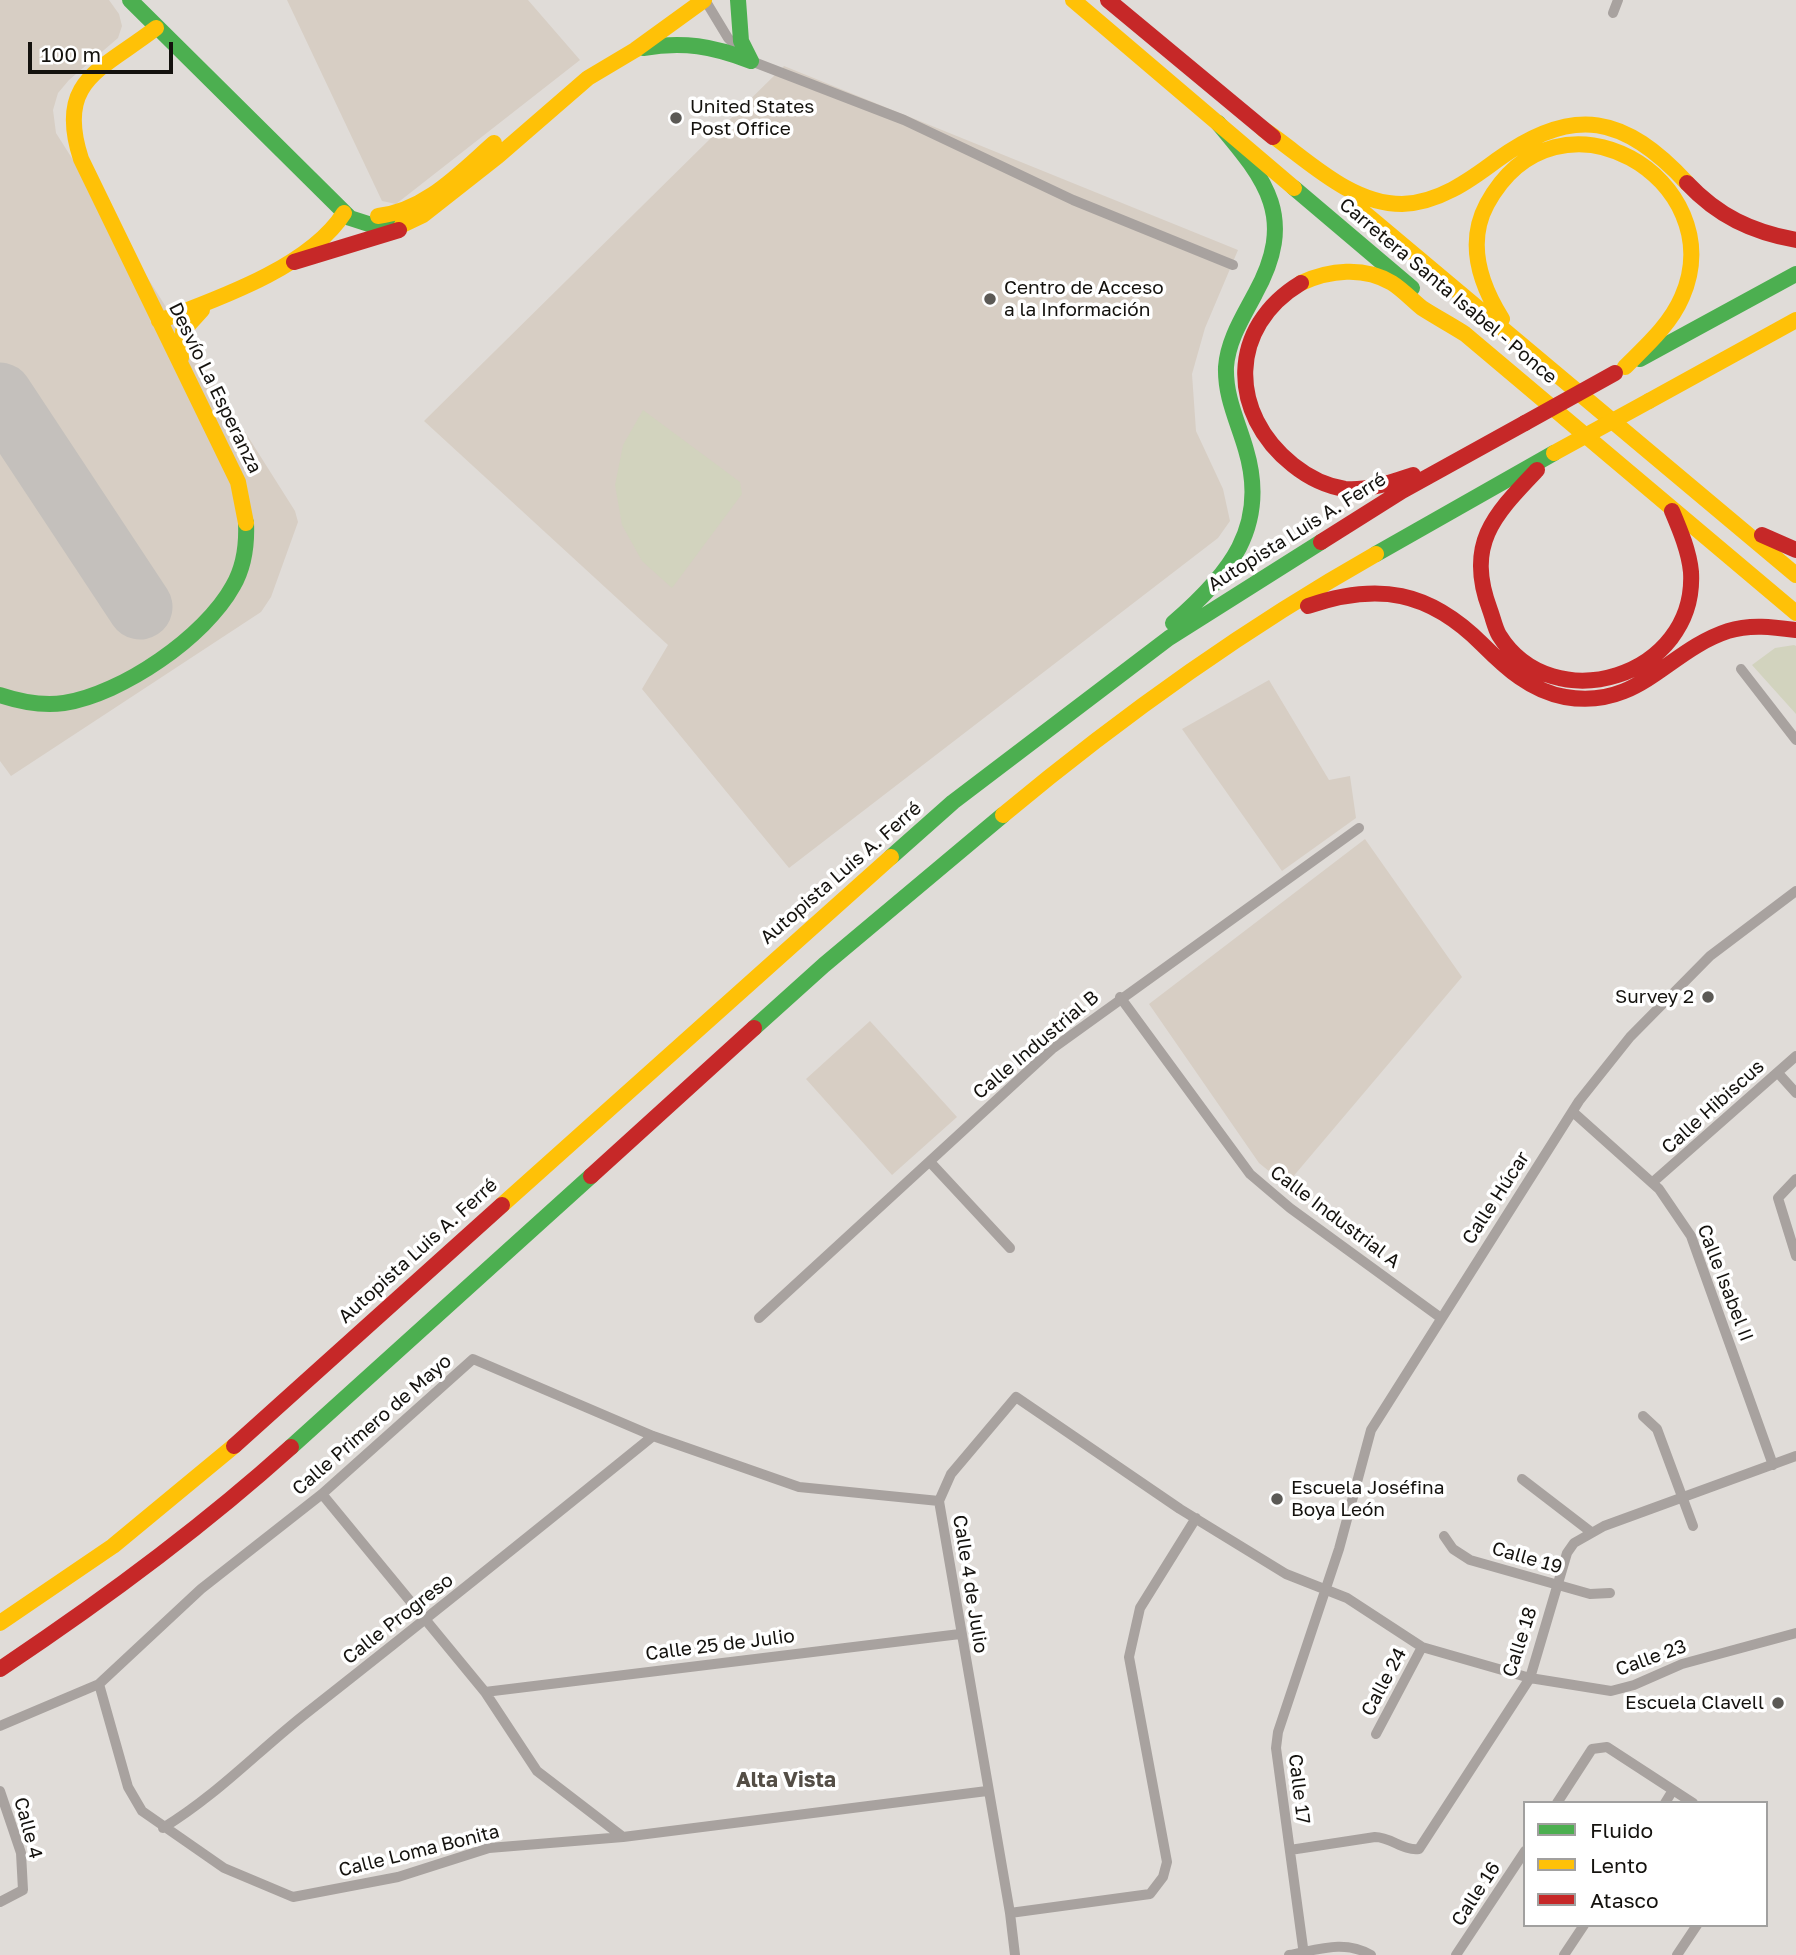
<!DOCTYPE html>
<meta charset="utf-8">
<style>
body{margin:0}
#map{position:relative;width:1796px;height:1955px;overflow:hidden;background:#e0dcd8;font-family:"Golos Text",sans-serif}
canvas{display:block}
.legend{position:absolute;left:1523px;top:1801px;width:245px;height:126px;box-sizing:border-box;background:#fff;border:2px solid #a1a09f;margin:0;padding:9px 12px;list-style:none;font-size:21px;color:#14120e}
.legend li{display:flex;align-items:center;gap:14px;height:35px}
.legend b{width:35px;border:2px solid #a1a09f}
.scale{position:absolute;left:28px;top:42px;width:145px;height:32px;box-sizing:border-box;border:4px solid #14120e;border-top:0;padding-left:9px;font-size:21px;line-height:24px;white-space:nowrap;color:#14120e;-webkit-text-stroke:5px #fff;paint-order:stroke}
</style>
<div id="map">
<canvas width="1796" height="1955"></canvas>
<ul class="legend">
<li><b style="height:9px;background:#4caf50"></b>Fluido</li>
<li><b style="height:9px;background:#ffc107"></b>Lento</li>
<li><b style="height:9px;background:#c62828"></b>Atasco</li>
</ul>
<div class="scale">100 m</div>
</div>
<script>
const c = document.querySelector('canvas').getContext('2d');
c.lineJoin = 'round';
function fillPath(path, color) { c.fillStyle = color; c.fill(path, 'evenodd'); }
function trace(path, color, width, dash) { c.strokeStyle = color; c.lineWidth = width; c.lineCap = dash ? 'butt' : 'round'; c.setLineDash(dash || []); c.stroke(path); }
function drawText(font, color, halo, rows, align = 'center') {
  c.font = font + ' "Golos Text",sans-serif'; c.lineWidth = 7; c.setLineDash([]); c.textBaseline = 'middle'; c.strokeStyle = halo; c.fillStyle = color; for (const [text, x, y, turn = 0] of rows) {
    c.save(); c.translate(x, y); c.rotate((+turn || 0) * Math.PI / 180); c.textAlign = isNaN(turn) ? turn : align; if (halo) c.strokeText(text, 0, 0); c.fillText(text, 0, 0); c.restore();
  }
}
const built = new Path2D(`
 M 0,0 L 109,0 L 119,14 L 122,26 L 118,38 L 69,80 L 58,93 L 53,110 L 56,133 L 295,511 L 298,522 L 271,597 L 261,612 L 11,776 L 0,761 Z
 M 287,0 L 528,0 L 580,60 L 396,204 L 382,201 Z
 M 784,66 L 1238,250 L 1205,328 L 1192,374 L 1196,431 L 1223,489 L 1230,521 L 1218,538 L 789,868 L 642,689 L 668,645 L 424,421 Z
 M 1269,680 L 1329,780 L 1350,776 L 1356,818 L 1282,871 L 1182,729 Z
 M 1365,839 L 1462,977 L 1286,1185 L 1259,1163 L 1149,1004 Z
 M 870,1021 L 957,1117 L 892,1175 L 806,1079 Z`);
const green = new Path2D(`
 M 643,410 L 740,482 L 742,494 L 672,588 L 642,561 L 622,525 L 615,485 L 623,445 Z
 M 1794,645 L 1796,646 L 1796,714 L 1752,665 L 1775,648 Z`);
const runway = new Path2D(`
 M 0,395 L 140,607`);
const street = new Path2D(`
 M 705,0 L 728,38 L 751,61 L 904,120 L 1073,200 L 1233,265
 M 1613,13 L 1618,0
 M 1741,669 L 1796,740
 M 1120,997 L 1250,1174 L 1290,1208 L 1441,1318
 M 1778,1073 L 1796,1093
 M 1573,1112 L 1659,1189 L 1691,1236 L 1773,1465
 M 930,1162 L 1010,1248
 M 1796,1179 L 1778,1198 L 1796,1256
 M 1653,1182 L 1796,1056
 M 759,1318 L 1052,1049 L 1359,828
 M 1643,1416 L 1657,1429 L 1693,1526
 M 1522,1479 L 1591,1532
 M 322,1494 L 485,1692 L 537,1771 L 623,1837
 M 1444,1536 L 1453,1549 L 1470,1560 L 1590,1594 L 1610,1593
 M 99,1684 L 128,1787 L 142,1811 L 224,1868 L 293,1897 L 398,1877 L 489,1848 L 623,1837 L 987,1791
 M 485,1692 L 960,1634
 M 0,1726 L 99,1684 L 201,1589 L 322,1494 L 473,1359 L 653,1436 L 799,1487 L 939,1501
 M 1376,1734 L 1422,1647
 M 0,1791 L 21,1853 L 23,1890 L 0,1902
 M 1557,1803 L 1592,1749 L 1607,1747 L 1693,1803
 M 1665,1803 L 1673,1790
 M 163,1828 C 218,1794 255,1754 304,1715 C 421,1623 537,1530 653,1436
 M 1290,1850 L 1375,1837 C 1391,1837 1403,1851 1419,1849 L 1530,1678 L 1567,1553 L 1574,1543 L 1604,1526 L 1796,1456
 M 1010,1913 L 1150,1894 L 1163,1877 L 1167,1862 L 1129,1657 L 1140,1608 L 1196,1518
 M 1015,1955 L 1010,1913 L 939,1501 L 951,1474 L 1016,1397 L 1180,1509 L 1286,1574 L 1347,1598 L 1422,1647 L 1530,1678 L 1611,1691 L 1634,1685 L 1682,1664 L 1796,1633
 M 1289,1955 C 1317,1950 1344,1939 1371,1955
 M 1304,1955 L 1276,1748 L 1278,1732 L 1339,1549 L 1371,1430 L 1579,1101 L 1630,1037 L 1710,956 L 1796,891
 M 1456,1955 L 1525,1851
 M 1564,1955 L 1584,1925
 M 1677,1955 L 1697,1925`);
const fast = new Path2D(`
 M 130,0 L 350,218 L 381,228 L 402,225
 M 738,0 L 741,41 L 751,61
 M 643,48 C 683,41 713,46 751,61
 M 1294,188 L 1412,288
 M 1640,359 L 1796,274
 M 1376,554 L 1554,453
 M 1173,623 C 1229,575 1269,527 1246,450 C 1238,422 1225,397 1226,367 C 1228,340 1243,317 1255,294 C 1297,218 1267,181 1218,123
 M 0,695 C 21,702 42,706 64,703 C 122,694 205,637 233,586 C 244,567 247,545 246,523
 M 891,857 L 953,802 L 1169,638 L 1321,542
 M 754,1028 L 824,965 L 1003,815
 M 291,1447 L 591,1176`);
const slow = new Path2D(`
 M 1073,0 L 1294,188
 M 156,28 C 102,70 55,80 81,159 L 238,482 L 246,523
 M 1263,129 C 1304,156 1348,204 1402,204 C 1438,203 1469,181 1497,160 C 1574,104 1625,116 1687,183
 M 1356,206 L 1796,575
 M 378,216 C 425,211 460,173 494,143
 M 402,225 L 423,215 L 498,156 L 588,78 L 635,50 L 704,0
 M 1301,283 C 1329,270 1364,266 1392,283 C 1403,290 1412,300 1422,308 C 1436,317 1451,325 1465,334 L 1796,613
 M 1502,319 C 1480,284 1466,243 1487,204 C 1558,74 1733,180 1682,297 C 1670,325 1646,346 1625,367
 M 159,321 C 217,299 310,267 344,213
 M 181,358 L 183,331 L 202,310
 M 1649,401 L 1796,320
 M 1003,815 C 1117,720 1247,627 1376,554
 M 502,1205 L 891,857
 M 0,1623 L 113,1546 L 234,1446`);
const jam = new Path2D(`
 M 1108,0 L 1273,137
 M 1687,183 C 1718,216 1752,232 1796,240
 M 294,262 L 399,230
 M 1301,283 C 1228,327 1228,413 1293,465 C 1308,477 1326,486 1345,489 C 1368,491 1392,482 1413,475
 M 1537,470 C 1494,515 1465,544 1490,610 C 1493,618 1495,628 1499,635 C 1552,721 1697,677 1691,572 C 1689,551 1680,530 1672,511
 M 1762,535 L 1796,550
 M 1321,542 L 1402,491 L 1525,423
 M 1308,606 C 1378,582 1429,591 1482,644 C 1506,668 1531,691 1565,697 C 1639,710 1667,651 1728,631 C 1750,624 1773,627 1796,630
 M 591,1176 L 754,1028
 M 234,1446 L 502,1205
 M 0,1669 C 102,1601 200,1529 291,1447`);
const slowBridge = new Path2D(`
 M 1554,453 L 1649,401`);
const jamBridge = new Path2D(`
 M 1525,423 L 1615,373`);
const markers = [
 [676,118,7,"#5b5955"],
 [990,299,7,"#5b5955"],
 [1708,997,7,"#5b5955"],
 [1277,1499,7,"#5b5955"],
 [1778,1703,7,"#5b5955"]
];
const poiNames = [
 ["United States",690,107],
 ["Post Office",690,129],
 ["Centro de Acceso",1004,288],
 ["a la Información",1004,310],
 ["Survey 2",1694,997,"right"],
 ["Escuela Joséfina",1291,1488],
 ["Boya León",1291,1510],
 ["Escuela Clavell",1764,1703,"right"]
];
const streetNames = [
 ["Carretera Santa Isabel - Ponce",1448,291,40],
 ["Desvío La Esperanza",215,388,64],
 ["Autopista Luis A. Ferré",1297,532,-32],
 ["Autopista Luis A. Ferré",841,873,-41],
 ["Calle Industrial B",1036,1045,-40],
 ["Calle Hibiscus",1713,1107,-42],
 ["Calle Húcar",1496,1198,-57],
 ["Calle Industrial A",1335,1217,37],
 ["Autopista Luis A. Ferré",418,1251,-42],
 ["Calle Isabel II",1725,1283,69],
 ["Calle Primero de Mayo",372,1425,-41],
 ["Calle 19",1527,1558,16],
 ["Calle 4 de Julio",970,1584,81],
 ["Calle Progreso",398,1619,-38],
 ["Calle 18",1520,1642,-72],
 ["Calle 25 de Julio",720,1645,-7],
 ["Calle 23",1651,1658,-20],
 ["Calle 24",1384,1682,-62],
 ["Calle 17",1299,1789,83],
 ["Calle 4",28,1828,75],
 ["Calle Loma Bonita",419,1851,-14],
 ["Calle 16",1476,1894,-57]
];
const neighbourhoodNames = [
 ["Alta Vista",786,1780]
];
fillPath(built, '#d7cec4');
fillPath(green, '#d2d3be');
trace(runway, '#c4c0bc', 65);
trace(street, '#a8a29f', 10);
trace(fast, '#4caf50', 16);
trace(slow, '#ffc107', 16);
trace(jam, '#c62828', 16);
trace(slowBridge, '#ffc107', 16);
trace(jamBridge, '#c62828', 16);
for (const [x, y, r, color] of markers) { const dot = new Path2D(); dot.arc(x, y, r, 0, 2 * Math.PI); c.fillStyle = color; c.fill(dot); trace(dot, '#fff', 2.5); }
drawText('19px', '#14120e', '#fff', poiNames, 'left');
drawText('19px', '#14120e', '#fff', streetNames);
drawText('bold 21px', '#544e46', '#fff', neighbourhoodNames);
</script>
